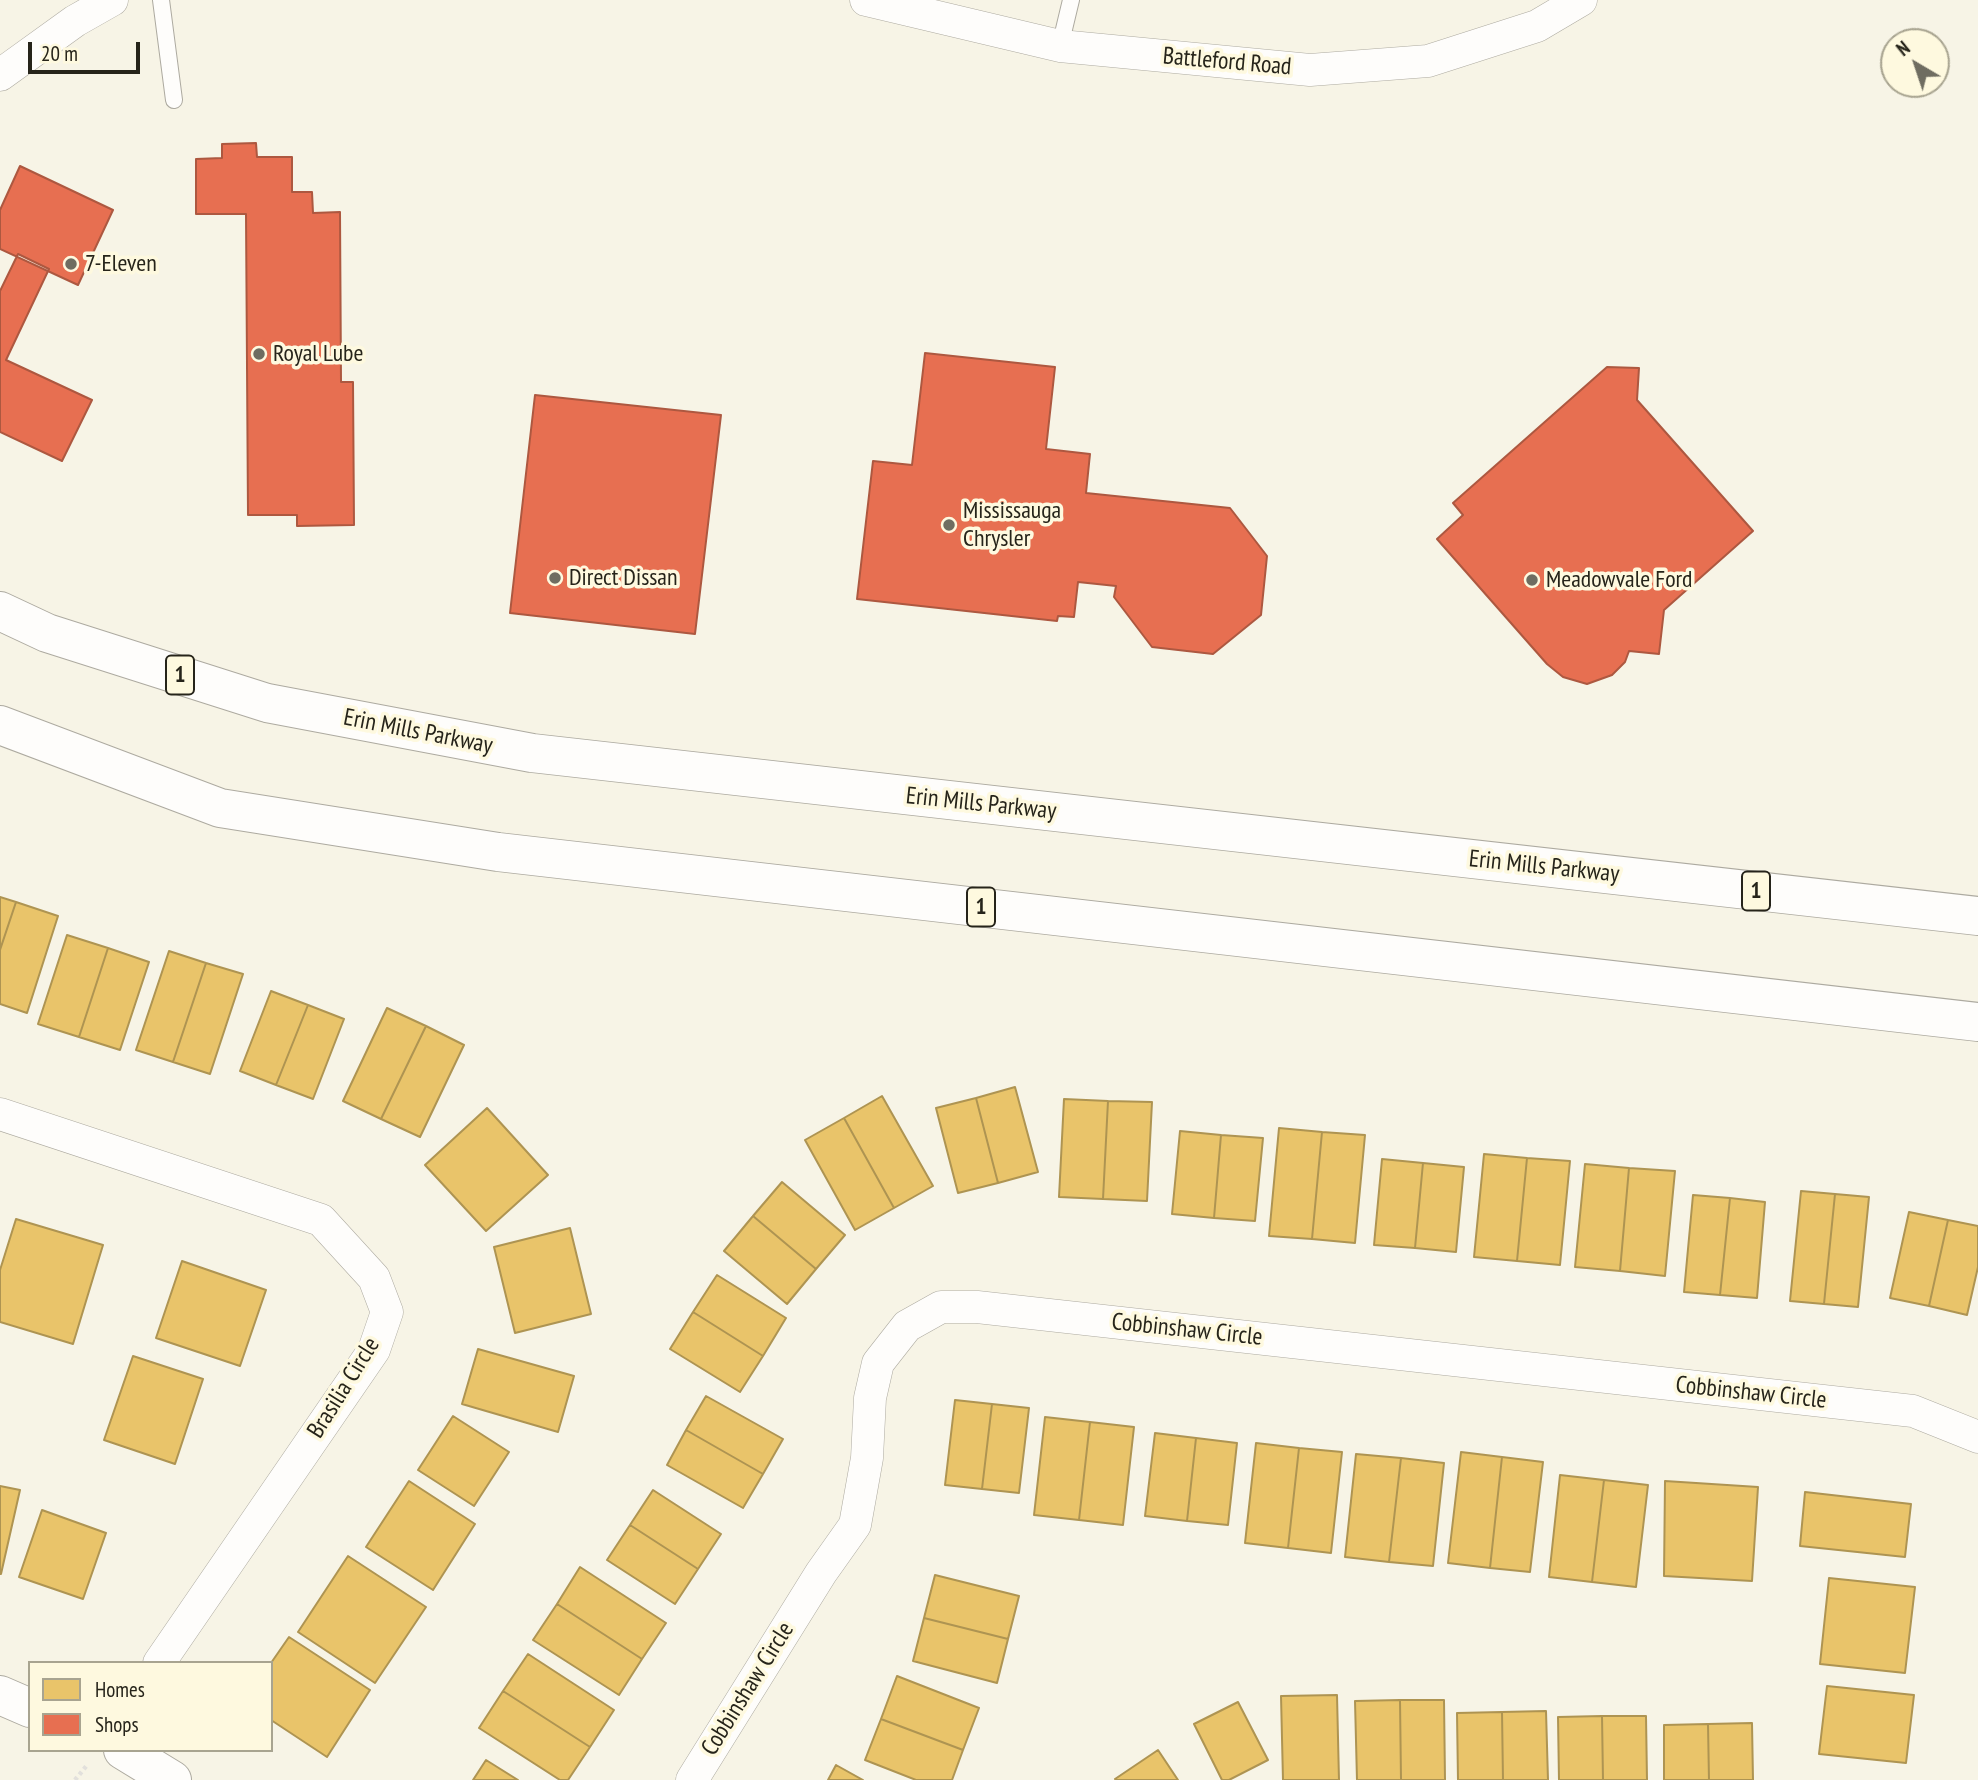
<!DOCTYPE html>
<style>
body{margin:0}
#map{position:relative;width:1978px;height:1780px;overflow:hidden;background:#f7f4e6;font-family:"PT Sans Narrow",sans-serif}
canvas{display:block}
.legend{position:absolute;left:28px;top:1661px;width:245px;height:91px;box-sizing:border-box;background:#fef9df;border:2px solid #a8a490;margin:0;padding:9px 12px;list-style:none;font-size:21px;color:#26241a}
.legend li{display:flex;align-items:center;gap:14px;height:35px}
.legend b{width:35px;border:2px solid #a8a490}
.north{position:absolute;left:1880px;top:28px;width:70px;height:70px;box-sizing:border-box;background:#fef9df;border:2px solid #a8a490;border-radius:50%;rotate:321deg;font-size:19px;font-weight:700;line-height:28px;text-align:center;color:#26241a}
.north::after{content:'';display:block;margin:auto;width:24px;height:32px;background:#6f6d61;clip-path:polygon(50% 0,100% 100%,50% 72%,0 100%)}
.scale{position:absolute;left:28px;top:42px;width:112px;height:32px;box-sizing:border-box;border:4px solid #26241a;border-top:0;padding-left:9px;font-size:21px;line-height:24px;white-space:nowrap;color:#26241a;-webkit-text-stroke:5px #fef9df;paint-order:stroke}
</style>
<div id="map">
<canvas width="1978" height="1780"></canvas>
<ul class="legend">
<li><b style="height:19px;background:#e9c46a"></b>Homes</li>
<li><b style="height:19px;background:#e76f51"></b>Shops</li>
</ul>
<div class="north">N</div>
<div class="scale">20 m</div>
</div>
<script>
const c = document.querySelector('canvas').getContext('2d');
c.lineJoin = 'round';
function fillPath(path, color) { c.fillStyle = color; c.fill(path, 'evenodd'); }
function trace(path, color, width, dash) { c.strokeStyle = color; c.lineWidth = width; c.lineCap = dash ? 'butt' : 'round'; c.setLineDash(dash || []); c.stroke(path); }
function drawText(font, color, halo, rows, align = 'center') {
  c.font = font + ' "PT Sans Narrow",sans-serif'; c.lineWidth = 7; c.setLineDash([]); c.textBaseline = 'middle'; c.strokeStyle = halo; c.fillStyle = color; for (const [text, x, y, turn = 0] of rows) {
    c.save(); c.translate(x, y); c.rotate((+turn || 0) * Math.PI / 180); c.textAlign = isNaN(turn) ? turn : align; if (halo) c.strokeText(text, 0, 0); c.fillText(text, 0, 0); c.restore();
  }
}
const homes = new Path2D(`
 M 0,897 L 16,902 L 0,950 Z
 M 16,902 L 58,916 L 27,1013 L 0,1004 L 0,950 Z
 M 67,935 L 108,948 L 79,1037 L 38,1024 Z
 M 108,948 L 149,962 L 120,1050 L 79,1037 Z
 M 169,951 L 206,963 L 173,1062 L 136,1050 Z
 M 206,963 L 243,974 L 210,1074 L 173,1062 Z
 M 271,991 L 308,1005 L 276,1085 L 240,1071 Z
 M 308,1005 L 344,1019 L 313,1099 L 276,1085 Z
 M 387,1008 L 426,1026 L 381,1119 L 343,1101 Z
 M 426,1026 L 464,1045 L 420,1137 L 381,1119 Z
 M 1015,1087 L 1038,1172 L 998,1183 L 976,1098 Z
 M 882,1096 L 933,1186 L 894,1208 L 844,1118 Z
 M 976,1098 L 998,1183 L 958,1193 L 936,1108 Z
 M 1064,1099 L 1108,1101 L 1103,1199 L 1059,1197 Z
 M 1108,1101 L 1152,1102 L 1147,1201 L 1103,1199 Z
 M 487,1108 L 548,1175 L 486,1231 L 425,1165 Z
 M 844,1118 L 894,1208 L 855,1230 L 805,1140 Z
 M 1279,1128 L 1322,1132 L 1312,1239 L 1269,1236 Z
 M 1180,1131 L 1221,1135 L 1214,1218 L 1172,1214 Z
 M 1322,1132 L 1365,1135 L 1355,1243 L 1312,1239 Z
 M 1221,1135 L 1263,1138 L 1255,1221 L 1214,1218 Z
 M 1484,1154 L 1527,1158 L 1517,1261 L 1474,1257 Z
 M 1527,1158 L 1570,1161 L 1560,1265 L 1517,1261 Z
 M 1382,1159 L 1423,1163 L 1415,1248 L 1374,1245 Z
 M 1423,1163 L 1464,1167 L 1456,1252 L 1415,1248 Z
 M 1585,1164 L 1629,1168 L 1620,1271 L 1575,1267 Z
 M 1629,1168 L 1675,1171 L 1665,1276 L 1620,1271 Z
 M 782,1182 L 845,1235 L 816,1269 L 753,1216 Z
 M 1801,1191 L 1835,1194 L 1824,1304 L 1790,1301 Z
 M 1835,1194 L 1869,1197 L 1858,1307 L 1824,1304 Z
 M 1693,1195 L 1730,1198 L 1720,1295 L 1684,1292 Z
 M 1730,1198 L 1765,1202 L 1757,1298 L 1720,1295 Z
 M 1909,1212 L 1948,1220 L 1929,1306 L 1890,1298 Z
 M 753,1216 L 816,1269 L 787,1304 L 724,1251 Z
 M 16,1219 L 103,1245 L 73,1344 L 0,1322 L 0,1270 Z
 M 1948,1220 L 1978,1226 L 1978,1267 L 1967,1315 L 1929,1306 Z
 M 570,1228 L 591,1314 L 515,1333 L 494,1247 Z
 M 182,1261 L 266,1290 L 240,1366 L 156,1338 Z
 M 717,1275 L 786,1318 L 763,1356 L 693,1312 Z
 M 693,1312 L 763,1356 L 740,1392 L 670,1349 Z
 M 478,1349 L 574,1376 L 558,1432 L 462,1404 Z
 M 133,1356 L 203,1379 L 175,1464 L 104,1440 Z
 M 706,1396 L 783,1439 L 763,1474 L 686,1430 Z
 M 955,1400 L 992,1404 L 982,1489 L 945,1485 Z
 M 992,1404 L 1029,1408 L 1019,1493 L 982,1489 Z
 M 453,1416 L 509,1452 L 474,1506 L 418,1470 Z
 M 1045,1417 L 1090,1422 L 1079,1520 L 1034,1515 Z
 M 1090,1422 L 1134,1427 L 1123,1525 L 1079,1520 Z
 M 686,1430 L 763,1474 L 743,1508 L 667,1465 Z
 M 1155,1433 L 1196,1438 L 1187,1521 L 1145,1516 Z
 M 1196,1438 L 1237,1443 L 1228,1525 L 1187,1521 Z
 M 1256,1443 L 1299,1448 L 1288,1548 L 1245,1543 Z
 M 1299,1448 L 1342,1452 L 1331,1553 L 1288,1548 Z
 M 1461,1452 L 1502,1457 L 1490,1568 L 1448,1563 Z
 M 1356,1454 L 1401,1458 L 1389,1562 L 1345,1557 Z
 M 1502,1457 L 1543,1462 L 1530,1572 L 1490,1568 Z
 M 1401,1458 L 1444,1463 L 1433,1566 L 1389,1562 Z
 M 1560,1475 L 1604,1480 L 1592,1582 L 1549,1577 Z
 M 1604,1480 L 1648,1485 L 1636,1587 L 1592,1582 Z
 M 409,1481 L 475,1524 L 433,1590 L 366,1547 Z
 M 1665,1481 L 1758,1487 L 1752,1581 L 1664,1576 Z
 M 0,1486 L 20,1490 L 1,1574 L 0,1574 Z
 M 653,1490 L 721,1534 L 698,1569 L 630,1525 Z
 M 1805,1492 L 1911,1504 L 1905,1557 L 1800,1546 Z
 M 42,1510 L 106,1533 L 83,1599 L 19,1577 Z
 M 630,1525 L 698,1569 L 675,1604 L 607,1560 Z
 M 348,1556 L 426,1607 L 375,1683 L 298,1632 Z
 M 580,1567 L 666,1623 L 642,1659 L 557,1604 Z
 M 935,1575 L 1019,1596 L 1008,1639 L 924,1618 Z
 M 1829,1578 L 1915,1587 L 1905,1673 L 1820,1664 Z
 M 557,1604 L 642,1659 L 619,1695 L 533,1640 Z
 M 924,1618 L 1008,1639 L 997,1683 L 913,1661 Z
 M 289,1637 L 370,1690 L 327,1757 L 271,1720 L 271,1663 Z
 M 528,1654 L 614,1710 L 590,1747 L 503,1691 Z
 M 897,1676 L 979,1708 L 963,1750 L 881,1719 Z
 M 1827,1686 L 1914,1695 L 1906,1763 L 1819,1754 Z
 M 503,1691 L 590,1747 L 568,1780 L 560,1780 L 479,1728 Z
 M 1337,1695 L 1339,1780 L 1283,1780 L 1281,1696 Z
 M 1400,1700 L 1444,1700 L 1445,1780 L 1401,1780 Z
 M 1400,1700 L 1401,1780 L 1357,1780 L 1355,1701 Z
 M 1238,1702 L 1268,1760 L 1229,1780 L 1222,1780 L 1194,1724 Z
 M 1546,1711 L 1548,1780 L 1503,1780 L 1502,1712 Z
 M 1502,1712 L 1503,1780 L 1458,1780 L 1457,1713 Z
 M 1602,1716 L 1646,1716 L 1647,1780 L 1603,1780 Z
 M 1602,1716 L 1603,1780 L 1559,1780 L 1558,1717 Z
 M 881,1719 L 963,1750 L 952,1780 L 916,1780 L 865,1760 Z
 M 1752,1723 L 1753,1780 L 1709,1780 L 1708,1724 Z
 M 1708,1724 L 1709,1780 L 1664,1780 L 1664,1725 Z
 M 1158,1750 L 1178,1780 L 1116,1780 L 1115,1779 Z
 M 486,1760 L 518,1780 L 473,1780 Z
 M 836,1765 L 863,1780 L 828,1780 Z`);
const shops = new Path2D(`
 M 256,143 L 257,157 L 292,157 L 292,192 L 312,192 L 313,213 L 340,212 L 341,382 L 353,382 L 354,525 L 297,526 L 297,515 L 248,515 L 246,214 L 196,214 L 196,159 L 222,158 L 222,144 Z
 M 20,166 L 113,210 L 78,285 L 0,249 L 0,210 Z
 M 18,254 L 49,269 L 6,360 L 92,400 L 62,461 L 0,432 L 0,291 Z
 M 925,353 L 1055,367 L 1046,449 L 1090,454 L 1086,493 L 1230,508 L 1267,556 L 1261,615 L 1213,654 L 1152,647 L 1114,597 L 1116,586 L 1078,582 L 1074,617 L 1058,616 L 1057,621 L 857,599 L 873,461 L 912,465 Z
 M 1607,367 L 1639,368 L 1637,400 L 1753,531 L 1664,610 L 1659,654 L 1629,651 L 1625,662 L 1612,675 L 1587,684 L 1563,677 L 1547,664 L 1437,539 L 1463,515 L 1453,503 Z
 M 535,395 L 721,415 L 695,634 L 510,613 Z`);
const path = new Path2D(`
 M 75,1780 L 88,1764`);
const lane = new Path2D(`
 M 161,0 L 174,100
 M 1060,46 L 1071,0`);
const street = new Path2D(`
 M 866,0 L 1060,46 L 1310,70 L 1428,61 L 1537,26 L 1581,0
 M 0,75 L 75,21 L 112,0
 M 0,1114 L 321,1220 L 374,1278 L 387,1312 L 374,1350 L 159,1663
 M 692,1780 L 821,1573 L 855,1525 L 867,1458 L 870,1398 L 878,1363 L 907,1326 L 941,1307 L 977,1307 L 1913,1411 L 1978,1437`);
const secondary = new Path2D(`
 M 0,1695 L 30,1708
 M 123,1750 L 172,1780`);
const primary = new Path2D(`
 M 0,611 L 47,633 L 267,703 L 532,753 L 1978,916
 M 0,725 L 220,808 L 498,852 L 1978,1022`);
const markers = [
 [71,264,7,"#6f6d61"],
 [259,354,7,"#6f6d61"],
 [949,525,7,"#6f6d61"],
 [555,578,7,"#6f6d61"],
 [1532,580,7,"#6f6d61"]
];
const shields = [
 [180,675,28],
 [1756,891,28],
 [981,907,28]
];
const shieldNames = [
 ["1",180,675],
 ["1",1756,891],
 ["1",981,907]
];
const streetNames = [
 ["Battleford Road",1227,62,5],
 ["Erin Mills Parkway",418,732,11],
 ["Erin Mills Parkway",981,804,6],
 ["Erin Mills Parkway",1544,867,6],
 ["Cobbinshaw Circle",1187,1330,6],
 ["Brasilia Circle",344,1388,-58],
 ["Cobbinshaw Circle",1751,1393,6],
 ["Cobbinshaw Circle",748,1689,-58]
];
const poiNames = [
 ["7-Eleven",85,264],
 ["Royal Lube",273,354],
 ["Mississauga",963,511],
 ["Chrysler",963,539],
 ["Direct Dissan",569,578],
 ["Meadowvale Ford",1546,580]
];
fillPath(homes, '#e9c46a');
trace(homes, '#ae9452', 2);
fillPath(shops, '#e76f51');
trace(shops, '#ad5840', 2);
trace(lane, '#adaaa0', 18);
trace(street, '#adaaa0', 33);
trace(secondary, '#adaaa0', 40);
trace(primary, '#adaaa0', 40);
trace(path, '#e2e0dc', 4.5, [3.5, 3.5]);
trace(lane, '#fefdfb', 16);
trace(street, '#fefdfb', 32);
trace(secondary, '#fefdfb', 38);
trace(primary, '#fefdfb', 38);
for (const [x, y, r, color] of markers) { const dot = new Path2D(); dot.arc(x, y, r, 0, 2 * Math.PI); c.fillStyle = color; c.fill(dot); trace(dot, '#fef9df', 2.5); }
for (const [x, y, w] of shields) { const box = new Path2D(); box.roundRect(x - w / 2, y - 19.5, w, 39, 5); c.fillStyle = '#fef9df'; c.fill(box); trace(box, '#26241a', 2); }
drawText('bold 23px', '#26241a', null, shieldNames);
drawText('24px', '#26241a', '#fef9df', streetNames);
drawText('24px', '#26241a', '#fef9df', poiNames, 'left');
</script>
